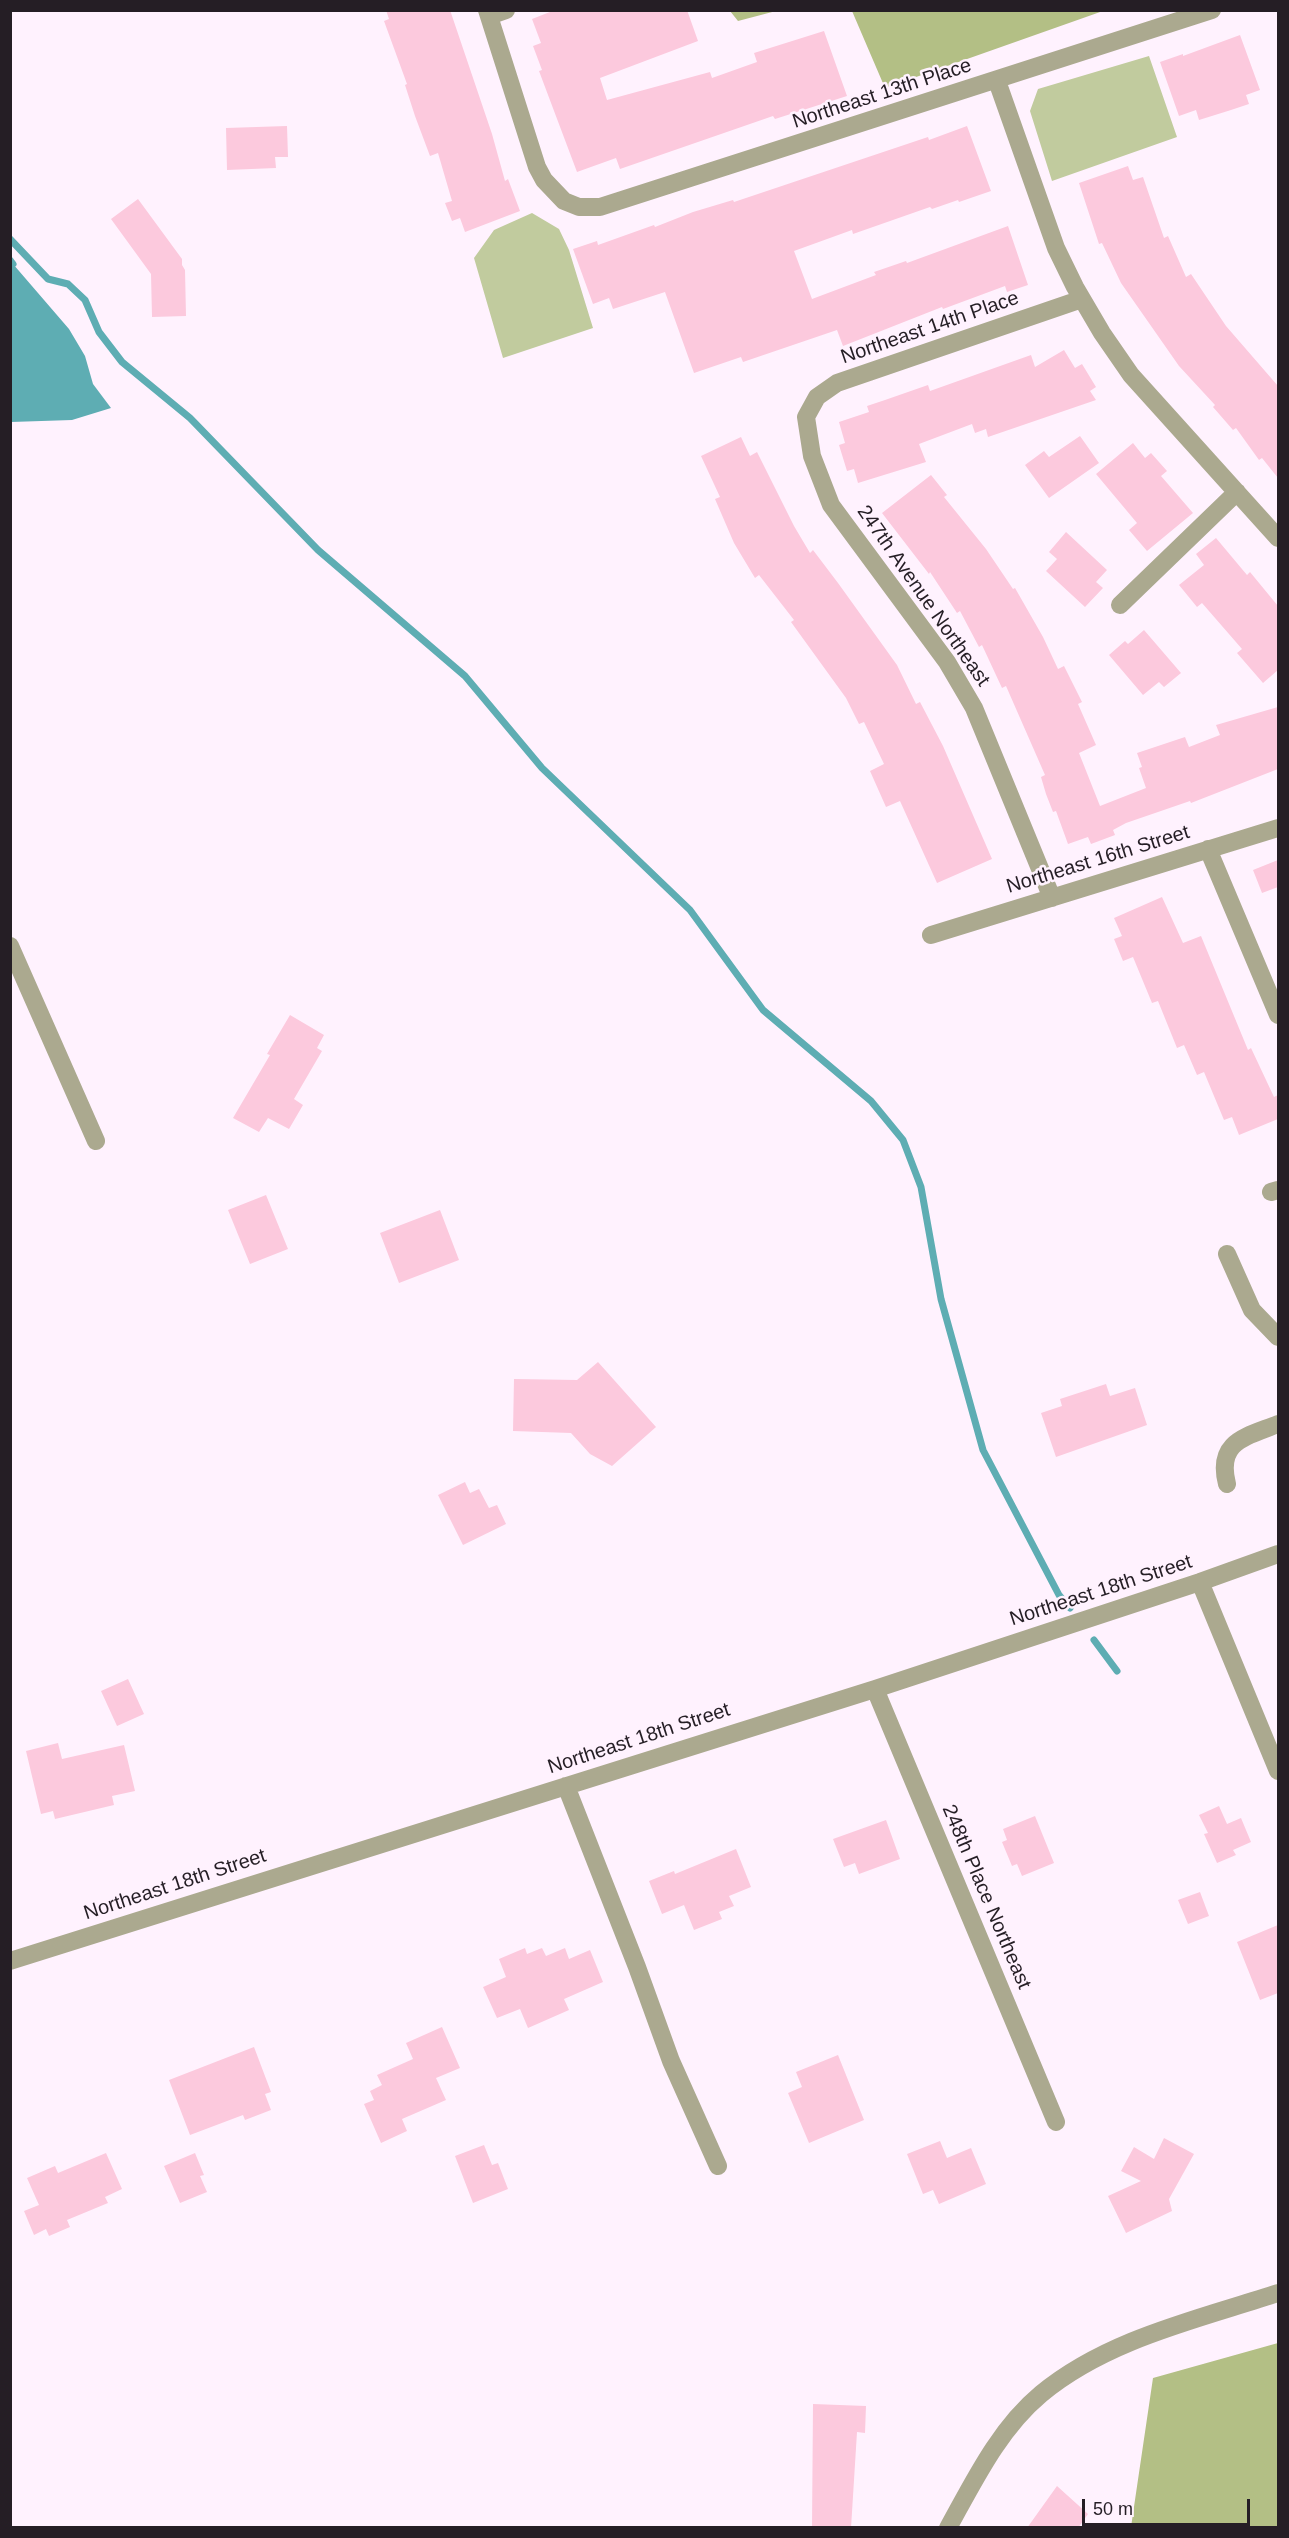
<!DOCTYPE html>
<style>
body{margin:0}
#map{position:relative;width:1289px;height:2538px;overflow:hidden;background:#fff2fe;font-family:Helvetica,sans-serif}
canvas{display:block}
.frame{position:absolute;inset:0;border:12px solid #251e25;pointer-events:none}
.scale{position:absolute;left:1082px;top:2499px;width:168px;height:27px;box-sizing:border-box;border:3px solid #251e25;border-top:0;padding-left:8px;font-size:18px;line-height:21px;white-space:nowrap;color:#251e25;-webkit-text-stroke:4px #fff2fe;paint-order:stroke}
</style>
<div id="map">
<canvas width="1289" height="2538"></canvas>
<div class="frame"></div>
<div class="scale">50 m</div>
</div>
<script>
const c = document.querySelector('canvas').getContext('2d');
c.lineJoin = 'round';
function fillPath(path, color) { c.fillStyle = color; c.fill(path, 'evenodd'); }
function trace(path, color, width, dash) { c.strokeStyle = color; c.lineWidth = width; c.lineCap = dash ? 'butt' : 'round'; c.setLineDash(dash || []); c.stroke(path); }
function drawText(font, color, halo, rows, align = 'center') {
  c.font = font + ' Helvetica,sans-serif'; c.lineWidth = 5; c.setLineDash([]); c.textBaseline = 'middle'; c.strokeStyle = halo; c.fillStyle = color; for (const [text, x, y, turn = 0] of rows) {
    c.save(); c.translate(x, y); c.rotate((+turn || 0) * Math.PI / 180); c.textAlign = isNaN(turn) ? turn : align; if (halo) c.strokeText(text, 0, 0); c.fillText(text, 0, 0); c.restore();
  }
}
const green = new Path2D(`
 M 1149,56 L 1177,137 L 1052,181 L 1030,111 L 1038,89 Z
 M 532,213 L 559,229 L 569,250 L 593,328 L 503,358 L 474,258 L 494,230 Z`);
const forest = new Path2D(`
 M 730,11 L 776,11 L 738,21 Z
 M 852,11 L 1103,11 L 885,88 Z
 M 1278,2343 L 1278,2527 L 1131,2527 L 1153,2378 Z`);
const water = new Path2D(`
 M 13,264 L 69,329 L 85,356 L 93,384 L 111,408 L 72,420 L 11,422 L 10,265 Z`);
const stream = new Path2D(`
 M 10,239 L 48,279 L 68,284 L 85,300 L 99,332 L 122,362 L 190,418 L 318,550 L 465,676 L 542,768 L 690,910 L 763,1010 L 871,1101 L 903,1140 L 921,1187 L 941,1299 L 983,1450 L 1059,1595 L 1070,1608
 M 10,260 L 13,264
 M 1094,1640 L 1117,1671`);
const building = new Path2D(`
 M 386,10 L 450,10 L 492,134 L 505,181 L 508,179 L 520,211 L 465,232 L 460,218 L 452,221 L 445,203 L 452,201 L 438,153 L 430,156 L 415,116 L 405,85 L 407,84 L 384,21 L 389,19 Z
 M 555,10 L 687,10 L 698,41 L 600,78 L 607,100 L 710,72 L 712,78 L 757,62 L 754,53 L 824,31 L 847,96 L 775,119 L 773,116 L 620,169 L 616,158 L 577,172 L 539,71 L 542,70 L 533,46 L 541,43 L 532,19 Z
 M 1240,35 L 1260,90 L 1246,95 L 1249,104 L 1231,110 L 1199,120 L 1196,110 L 1179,116 L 1160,62 L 1183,54 L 1183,56 Z
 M 287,126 L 288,157 L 275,157 L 276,168 L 227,170 L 226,128 Z
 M 967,126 L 991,191 L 959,202 L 958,200 L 932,209 L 930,207 L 853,234 L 852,230 L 794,251 L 812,299 L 876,275 L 874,272 L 906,261 L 907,263 L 1008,226 L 1028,285 L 1007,292 L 1005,286 L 943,309 L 942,307 L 843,346 L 837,330 L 743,362 L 741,357 L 694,373 L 665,292 L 613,309 L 609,298 L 593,304 L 573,249 L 597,241 L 598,245 L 654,225 L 655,227 L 693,212 L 733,200 L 734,202 L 928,137 L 929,140 Z
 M 1128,166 L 1133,180 L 1143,177 L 1164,238 L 1168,236 L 1186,277 L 1191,274 L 1226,326 L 1278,386 L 1278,478 L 1262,458 L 1259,460 L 1236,428 L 1233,430 L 1213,407 L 1215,405 L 1179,366 L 1121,283 L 1102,243 L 1099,244 L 1079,183 Z
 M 138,199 L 182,259 L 182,265 L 185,270 L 186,316 L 152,317 L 151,274 L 111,219 Z
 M 1064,350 L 1075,368 L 1082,364 L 1096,387 L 1090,391 L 1096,400 L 988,437 L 986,429 L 975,433 L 972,424 L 919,444 L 926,462 L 858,483 L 854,469 L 847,471 L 839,445 L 845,443 L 839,422 L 869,412 L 867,406 L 885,400 L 928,385 L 930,391 L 1031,355 L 1035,367 Z
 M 1080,436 L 1099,463 L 1049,498 L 1025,465 L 1044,451 L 1049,457 Z
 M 741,437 L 750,456 L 757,452 L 794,526 L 810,553 L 813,550 L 838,583 L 897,665 L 916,704 L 920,702 L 943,746 L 992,859 L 937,883 L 900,801 L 886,807 L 870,771 L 884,764 L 864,722 L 859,724 L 846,698 L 791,622 L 794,620 L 759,575 L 755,578 L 734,543 L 715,499 L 720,497 L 701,456 Z
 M 1133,443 L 1145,458 L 1151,453 L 1167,471 L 1161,476 L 1193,513 L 1147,551 L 1129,530 L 1137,523 L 1096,474 Z
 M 931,475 L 947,495 L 944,497 L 986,549 L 1013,589 L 1015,588 L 1043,637 L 1058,669 L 1064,666 L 1082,702 L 1078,704 L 1096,745 L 1079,753 L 1100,806 L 1146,788 L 1139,768 L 1142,767 L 1137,753 L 1185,737 L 1189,747 L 1220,735 L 1216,725 L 1278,707 L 1278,769 L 1191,803 L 1190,801 L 1126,823 L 1113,830 L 1115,835 L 1091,844 L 1088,837 L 1068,844 L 1056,811 L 1053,812 L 1046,794 L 1041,777 L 1045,775 L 1006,686 L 1002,688 L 982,645 L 979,647 L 960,611 L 957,613 L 930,572 L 929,574 L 882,513 Z
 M 1066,532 L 1107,570 L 1096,582 L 1103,588 L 1085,607 L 1046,571 L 1057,559 L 1049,552 Z
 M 1216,538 L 1247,575 L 1250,572 L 1278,606 L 1278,670 L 1263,683 L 1237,653 L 1242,649 L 1202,603 L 1197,607 L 1179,585 L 1204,565 L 1196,554 Z
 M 1144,630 L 1181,673 L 1164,687 L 1159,682 L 1143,695 L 1109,655 L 1125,641 L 1128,644 Z
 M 1278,860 L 1278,887 L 1262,893 L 1253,870 Z
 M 1162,897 L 1183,943 L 1201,936 L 1248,1050 L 1251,1048 L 1274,1097 L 1278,1095 L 1278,1119 L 1239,1135 L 1232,1117 L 1224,1120 L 1204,1072 L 1197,1075 L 1184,1045 L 1177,1048 L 1158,1001 L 1152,1003 L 1133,957 L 1123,961 L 1114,939 L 1122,936 L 1114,918 Z
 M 290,1015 L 324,1035 L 317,1048 L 322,1051 L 294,1099 L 303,1105 L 289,1129 L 268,1118 L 259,1132 L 233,1118 L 270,1055 L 267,1054 Z
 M 266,1195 L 288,1249 L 250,1264 L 228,1210 Z
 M 440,1210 L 459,1260 L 399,1283 L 380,1233 Z
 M 598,1362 L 656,1427 L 612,1466 L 590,1454 L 571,1433 L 513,1431 L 514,1379 L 577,1380 Z
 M 1106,1384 L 1110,1396 L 1135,1388 L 1147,1425 L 1056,1457 L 1041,1413 L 1062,1406 L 1060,1399 Z
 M 465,1482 L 470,1493 L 479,1489 L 489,1508 L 497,1505 L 506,1524 L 463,1545 L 438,1495 Z
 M 128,1679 L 144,1714 L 117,1726 L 101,1691 Z
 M 58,1743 L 62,1759 L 124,1745 L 135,1791 L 112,1796 L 114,1805 L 55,1819 L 53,1811 L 41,1814 L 26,1751 Z
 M 1219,1806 L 1227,1824 L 1241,1818 L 1251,1842 L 1233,1850 L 1236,1855 L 1217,1863 L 1204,1834 L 1208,1833 L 1199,1815 Z
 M 1035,1816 L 1054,1863 L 1022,1876 L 1017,1864 L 1012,1866 L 1002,1842 L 1007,1840 L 1003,1829 Z
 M 886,1820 L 900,1859 L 859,1874 L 855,1863 L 844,1867 L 833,1839 Z
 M 736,1849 L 751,1887 L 729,1896 L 734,1906 L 719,1912 L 722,1919 L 694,1930 L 684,1905 L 662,1914 L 649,1881 L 674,1871 L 675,1874 Z
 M 1200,1892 L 1209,1916 L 1188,1924 L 1178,1900 Z
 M 1278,1925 L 1278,1993 L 1260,2000 L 1237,1942 Z
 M 525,1948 L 527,1954 L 542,1948 L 546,1956 L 565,1948 L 569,1959 L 590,1950 L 603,1982 L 564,1999 L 569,2010 L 528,2028 L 520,2009 L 497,2018 L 483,1987 L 506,1977 L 499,1959 Z
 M 442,2027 L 460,2068 L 436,2078 L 446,2100 L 402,2119 L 407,2131 L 381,2143 L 364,2104 L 374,2100 L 370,2091 L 382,2085 L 377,2075 L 413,2059 L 406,2043 Z
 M 254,2047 L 271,2092 L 265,2094 L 271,2110 L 245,2120 L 243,2115 L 190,2135 L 169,2080 Z
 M 838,2055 L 864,2120 L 809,2143 L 788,2093 L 802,2087 L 796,2072 Z
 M 1164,2138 L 1194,2154 L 1169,2199 L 1172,2211 L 1126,2233 L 1108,2196 L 1141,2181 L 1121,2171 L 1134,2147 L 1154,2159 Z
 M 940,2141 L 947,2158 L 971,2148 L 986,2184 L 939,2204 L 933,2190 L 923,2194 L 907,2154 Z
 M 484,2145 L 492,2165 L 498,2163 L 508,2189 L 473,2203 L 455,2156 Z
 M 106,2153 L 122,2189 L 105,2197 L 108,2203 L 67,2220 L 70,2227 L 49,2236 L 46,2229 L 34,2235 L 24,2211 L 39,2205 L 27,2178 L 55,2166 L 58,2173 Z
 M 195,2153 L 204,2175 L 200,2176 L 207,2192 L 180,2203 L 164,2166 Z
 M 813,2404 L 866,2406 L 865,2433 L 857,2432 L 851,2528 L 812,2528 Z
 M 1057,2486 L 1088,2514 L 1078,2528 L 1027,2528 Z`);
const minor = new Path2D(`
 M 487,10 L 537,167 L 544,180 L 564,201 L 579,207 L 600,207 L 1212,10
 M 489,16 L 506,10
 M 997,81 L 1056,248 L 1075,287 L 1102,333 L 1131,375 L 1278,538
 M 1120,605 L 1237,492
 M 1208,849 L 1278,1015
 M 1052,898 L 974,708 L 947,662 L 831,505 L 812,456 L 806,417 L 817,397 L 837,383 L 1082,299
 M 931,935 L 1278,828
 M 10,946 L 96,1141
 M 1271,1192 L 1278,1190
 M 1227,1254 L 1252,1310 L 1278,1337
 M 1227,1484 C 1216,1441 1246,1437 1278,1424
 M 1200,1582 L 1278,1771
 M 875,1689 L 1056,2122
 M 566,1786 L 637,1967 L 671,2061 L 718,2166
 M 10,1961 L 875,1689 L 1200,1582 L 1278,1554
 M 948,2528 C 974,2481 999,2429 1041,2394 C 1107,2339 1199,2319 1278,2293`);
const streetNames = [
 ["Northeast 13th Place",882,94,-18],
 ["Northeast 14th Place",930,328,-19],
 ["247th Avenue Northeast",923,596,55],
 ["Northeast 16th Street",1098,860,-17],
 ["Northeast 18th Street",1101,1591,-18],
 ["Northeast 18th Street",639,1739,-18],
 ["Northeast 18th Street",175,1885,-18],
 ["248th Place Northeast",986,1897,67]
];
fillPath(green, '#c1cb9e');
fillPath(forest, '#b3bf85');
fillPath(water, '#5eadb3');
trace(stream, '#5eadb3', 7);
fillPath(building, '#fcc9dd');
trace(minor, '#aba98f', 18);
drawText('20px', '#251e25', '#fff2fe', streetNames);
</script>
